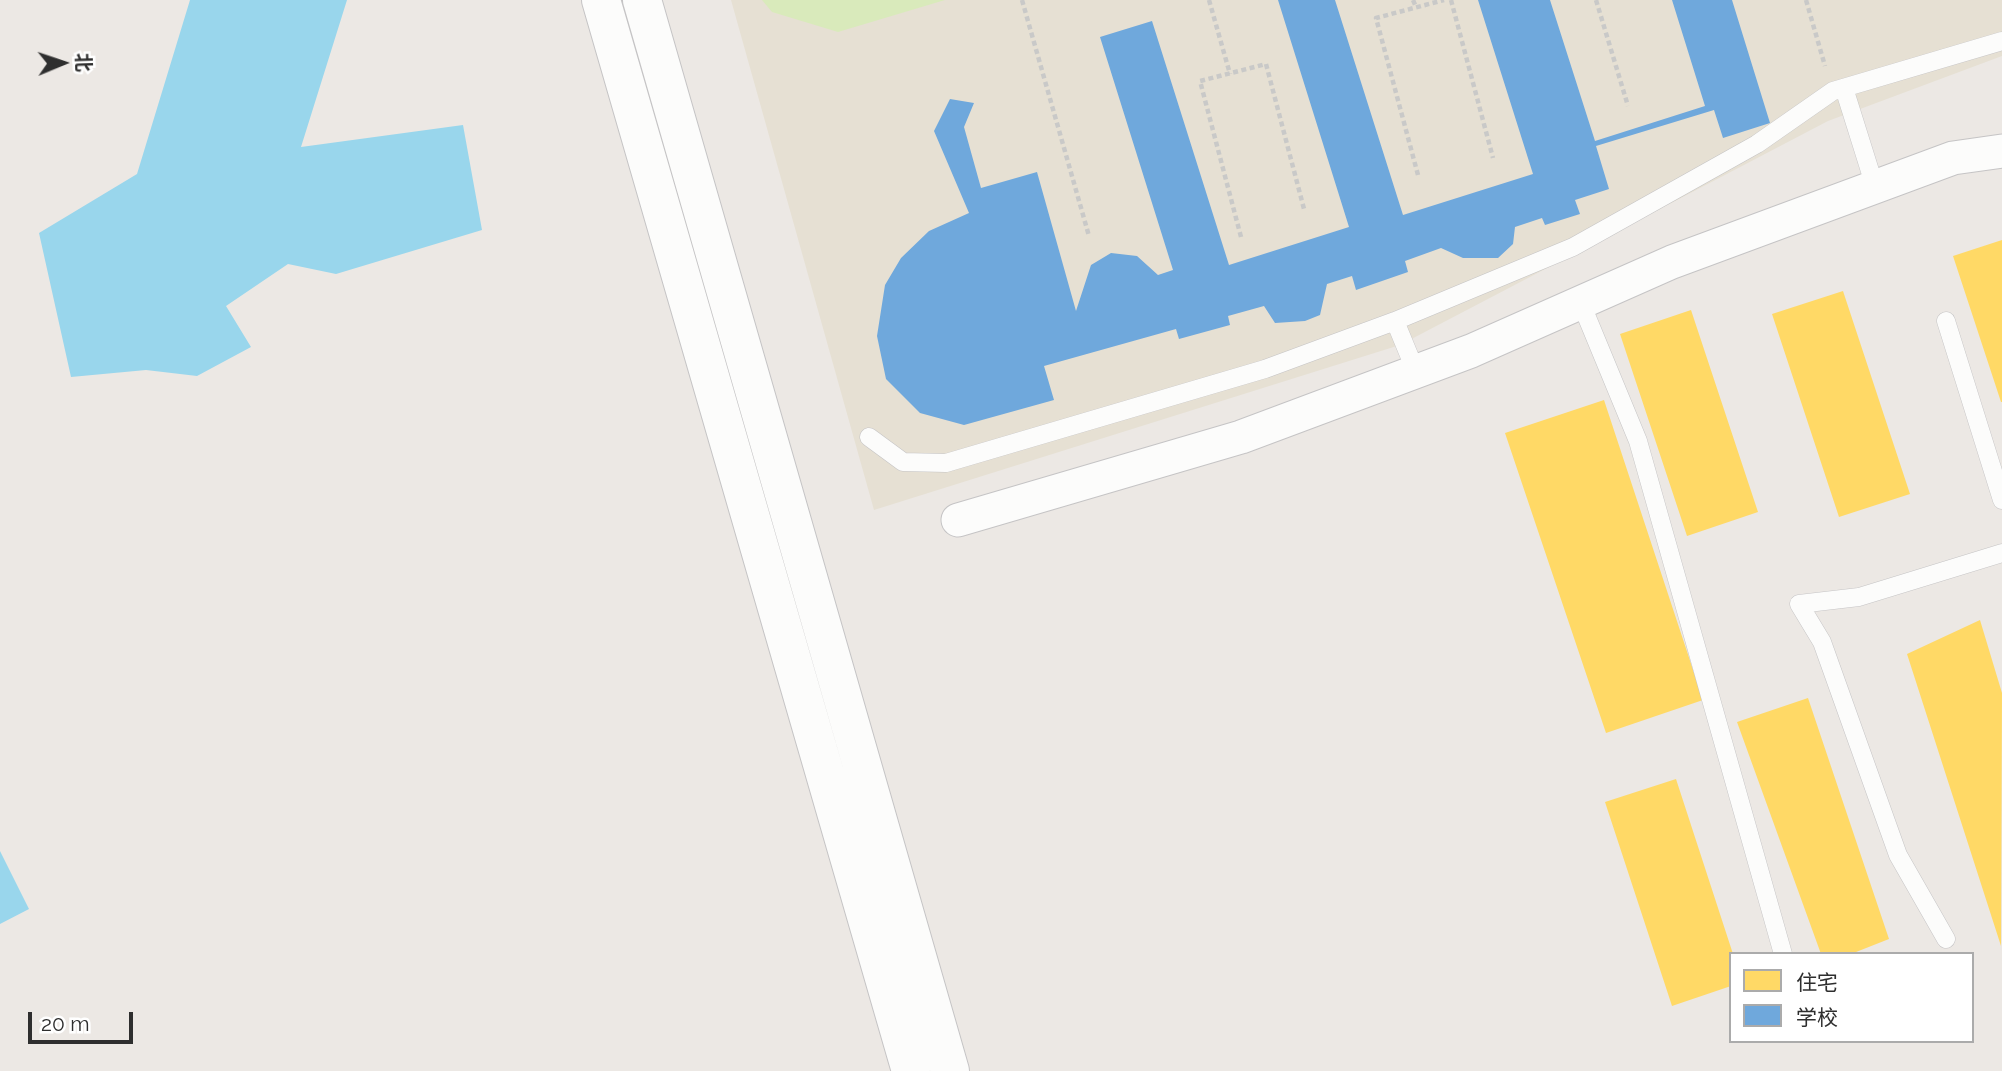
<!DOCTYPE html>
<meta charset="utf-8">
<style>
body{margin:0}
#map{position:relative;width:2002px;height:1071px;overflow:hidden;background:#ece8e4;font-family:Raleway,"Noto Sans SC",sans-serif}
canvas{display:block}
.legend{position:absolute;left:1729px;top:952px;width:245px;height:91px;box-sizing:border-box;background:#fff;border:2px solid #ababab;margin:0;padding:9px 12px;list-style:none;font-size:21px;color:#2e2e2e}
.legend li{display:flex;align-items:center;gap:14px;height:35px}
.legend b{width:35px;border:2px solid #ababab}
.north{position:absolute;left:28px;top:28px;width:70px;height:70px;-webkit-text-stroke:5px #fff;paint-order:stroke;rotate:88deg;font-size:19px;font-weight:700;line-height:28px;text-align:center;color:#2e2e2e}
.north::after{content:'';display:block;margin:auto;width:24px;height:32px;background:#2e2e2e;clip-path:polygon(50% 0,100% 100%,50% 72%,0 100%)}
.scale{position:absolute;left:28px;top:1012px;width:105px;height:32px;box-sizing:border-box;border:4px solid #2e2e2e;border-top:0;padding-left:9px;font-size:21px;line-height:24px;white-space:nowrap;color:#2e2e2e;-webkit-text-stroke:5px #fff;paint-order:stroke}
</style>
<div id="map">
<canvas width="2002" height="1071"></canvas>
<ul class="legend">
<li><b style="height:19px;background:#ffd966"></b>住宅</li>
<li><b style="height:19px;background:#6fa8dc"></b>学校</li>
</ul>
<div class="north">北</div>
<div class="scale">20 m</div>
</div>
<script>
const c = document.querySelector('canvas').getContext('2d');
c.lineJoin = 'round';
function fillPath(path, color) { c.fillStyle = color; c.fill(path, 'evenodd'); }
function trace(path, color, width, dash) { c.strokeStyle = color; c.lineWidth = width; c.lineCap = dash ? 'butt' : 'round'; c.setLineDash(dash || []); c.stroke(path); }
const education = new Path2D(`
 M 731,0 L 2002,0 L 2002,56 L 1828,121 L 1400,345 L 874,510 Z`);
const pitch = new Path2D(`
 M 762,0 L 945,0 L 838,32 L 772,12 Z`);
const water = new Path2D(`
 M 190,0 L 347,0 L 301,147 L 463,125 L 482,230 L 336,274 L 288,264 L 226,306 L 251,347 L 197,376 L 146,370 L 71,377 L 39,233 L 137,174 Z
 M 0,851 L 29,909 L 0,924 Z`);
const homes = new Path2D(`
 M 2002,240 L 2002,402 L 2001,402 L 1953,256 Z
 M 1843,291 L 1910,494 L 1839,517 L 1772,314 Z
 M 1691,310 L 1758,512 L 1687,536 L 1620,334 Z
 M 1604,400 L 1703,700 L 1606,733 L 1505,433 Z
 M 1980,620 L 2002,693 L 2001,946 L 1907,654 Z
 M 1808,698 L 1889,939 L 1851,954 L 1821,954 L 1737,722 Z
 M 1676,779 L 1733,954 L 1731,954 L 1731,986 L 1672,1006 L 1605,802 Z`);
const schools = new Path2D(`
 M 1278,0 L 1335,0 L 1403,215 L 1533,174 L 1478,0 L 1550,0 L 1595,141 L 1705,106 L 1672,0 L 1732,0 L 1770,123 L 1723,138 L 1714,110 L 1596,146 L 1609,189 L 1575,200 L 1580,214 L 1545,225 L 1542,218 L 1515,227 L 1513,244 L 1498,258 L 1463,258 L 1441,248 L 1405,261 L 1408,272 L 1356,290 L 1352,276 L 1327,284 L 1320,315 L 1305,321 L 1275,323 L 1264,306 L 1228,316 L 1230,325 L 1179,339 L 1176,329 L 1044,366 L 1054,400 L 964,425 L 920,413 L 886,379 L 877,336 L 885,285 L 901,258 L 929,231 L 969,213 L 934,131 L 950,99 L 974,103 L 964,127 L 981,188 L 1037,172 L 1076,311 L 1091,265 L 1111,253 L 1137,256 L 1158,275 L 1173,270 L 1100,37 L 1152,21 L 1229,265 L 1349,227 Z`);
const path = new Path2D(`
 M 1022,0 L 1089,236
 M 1209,0 L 1230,74
 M 1413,0 L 1416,7
 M 1451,0 L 1493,158
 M 1596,0 L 1628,106
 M 1806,0 L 1825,66
 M 1418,175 L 1376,18 L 1444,0
 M 1241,237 L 1200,81 L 1266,64 L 1304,209`);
const lane = new Path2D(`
 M 1844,88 L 1875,187
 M 1581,303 L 1638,441 L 1783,954
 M 1395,321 L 1416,372
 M 1946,321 L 2002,500
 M 869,437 L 903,462 L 946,463 L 1265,369 L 1395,321 L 1573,247 L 1757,144 L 1833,91 L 2002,41
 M 1946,939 L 1898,855 L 1822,642 L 1799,604 L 1859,597 L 2002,553`);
const street = new Path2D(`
 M 958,520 L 1241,437 L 1471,351 L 1672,262 L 1953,158 L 2002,151`);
const secondary = new Path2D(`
 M 601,0 L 911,1071
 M 642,0 L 950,1071`);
fillPath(education, '#e6e0d3');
fillPath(pitch, '#d9eabb');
fillPath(water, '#99d6ec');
fillPath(homes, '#ffd966');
fillPath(schools, '#6fa8dc');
trace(lane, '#c5c4c5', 19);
trace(street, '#c5c4c5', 35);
trace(secondary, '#c5c4c5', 40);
trace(path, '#c9c9c8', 4.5, [5, 3.5]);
trace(lane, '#fcfcfb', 18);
trace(street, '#fcfcfb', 33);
trace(secondary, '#fcfcfb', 38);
</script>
